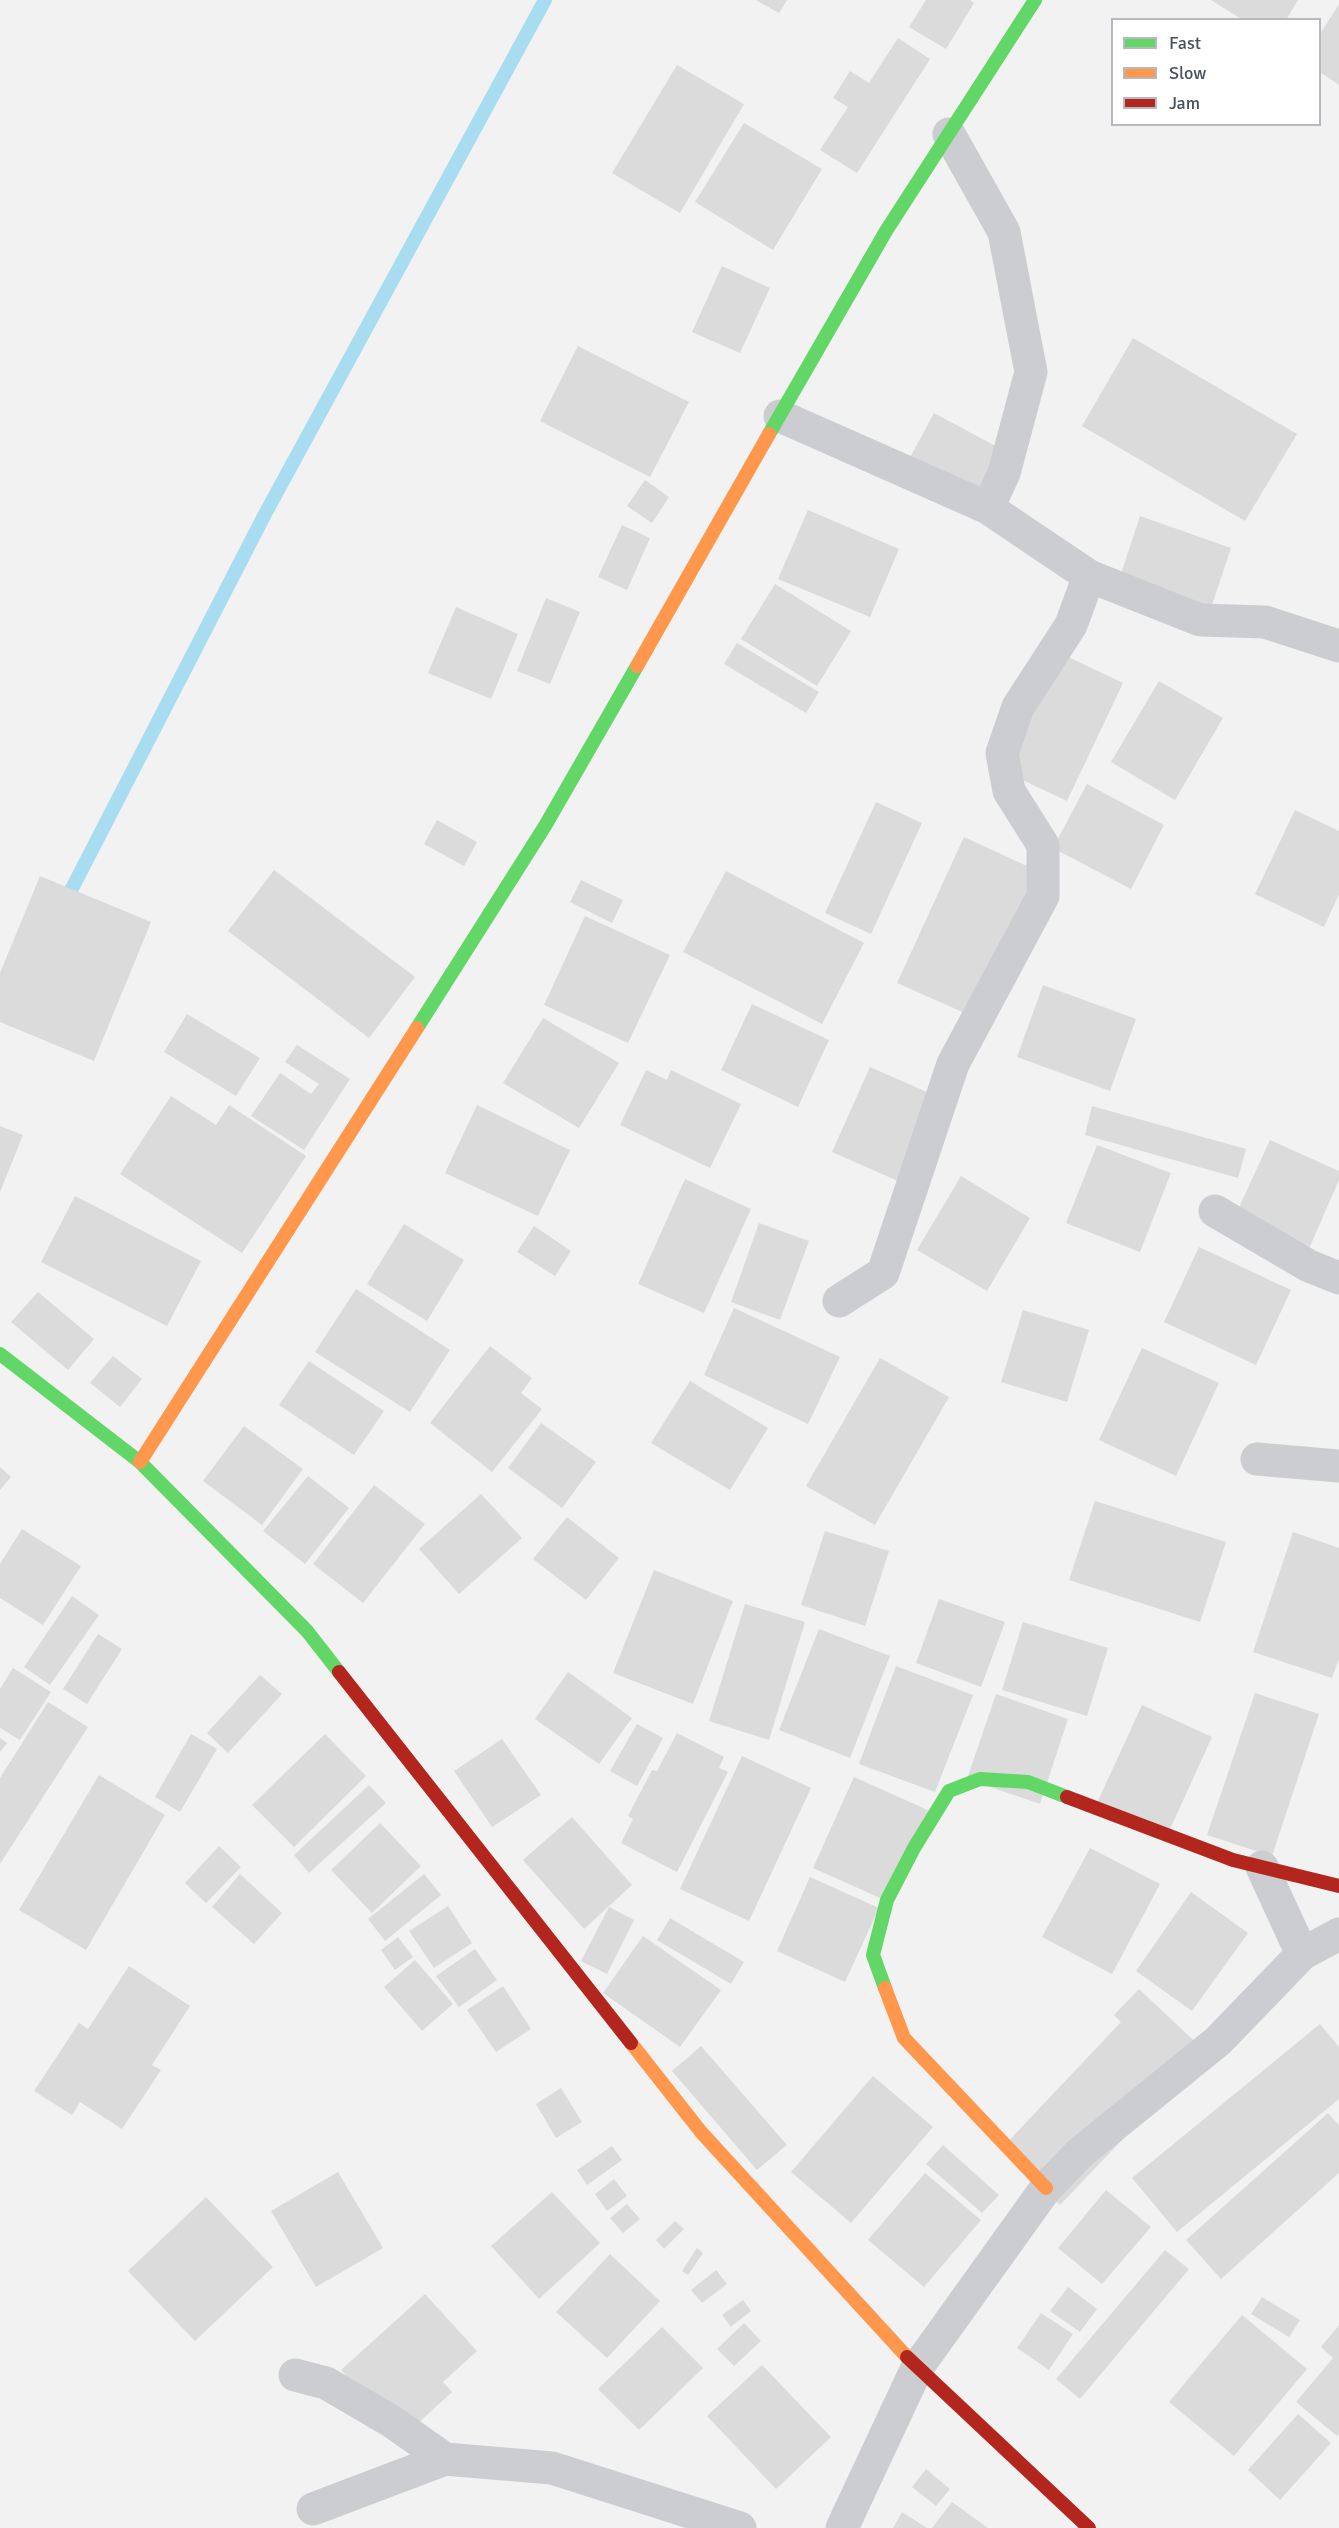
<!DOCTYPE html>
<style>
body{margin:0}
#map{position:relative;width:1339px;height:2528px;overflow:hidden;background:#f2f2f2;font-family:Signika,sans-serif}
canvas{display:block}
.legend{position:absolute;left:1111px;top:18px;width:210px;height:108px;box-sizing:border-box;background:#fff;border:2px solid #b6babf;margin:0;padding:8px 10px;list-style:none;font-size:18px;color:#48525f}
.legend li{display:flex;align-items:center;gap:12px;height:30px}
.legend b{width:30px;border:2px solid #b6babf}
</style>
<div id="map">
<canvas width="1339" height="2528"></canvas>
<ul class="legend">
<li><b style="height:8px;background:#63d668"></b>Fast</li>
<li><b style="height:8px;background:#ff974d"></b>Slow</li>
<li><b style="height:8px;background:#b3261e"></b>Jam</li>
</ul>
</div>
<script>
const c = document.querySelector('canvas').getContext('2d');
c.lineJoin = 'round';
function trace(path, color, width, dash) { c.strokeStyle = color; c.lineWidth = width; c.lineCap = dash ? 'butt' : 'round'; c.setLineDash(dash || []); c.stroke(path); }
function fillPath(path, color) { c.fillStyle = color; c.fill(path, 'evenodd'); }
const stream = new Path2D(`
 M 64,904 L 265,514 L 545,0`);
const building = new Path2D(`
 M 756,0 L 787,0 L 779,13 Z
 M 926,0 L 970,0 L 974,3 L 946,49 L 909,27 Z
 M 1211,0 L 1298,0 L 1286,20 L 1243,20 Z
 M 1339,4 L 1339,85 L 1320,72 L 1320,34 Z
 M 898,38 L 930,59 L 857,173 L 820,150 L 848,107 L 833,98 L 850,71 L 869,83 Z
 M 677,65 L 744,104 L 680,213 L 612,173 Z
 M 744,123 L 822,169 L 773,250 L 695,202 Z
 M 722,266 L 770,288 L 740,353 L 692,332 Z
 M 1133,338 L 1297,434 L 1245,521 L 1082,426 Z
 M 578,346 L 689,402 L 650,477 L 540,421 Z
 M 934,413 L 1018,458 L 983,521 L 900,476 Z
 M 645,480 L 669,497 L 652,523 L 627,506 Z
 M 808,510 L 899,549 L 870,617 L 778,579 Z
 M 1140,516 L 1231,548 L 1207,620 L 1116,589 Z
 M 622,525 L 650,538 L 627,590 L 598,577 Z
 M 775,584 L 851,631 L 817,686 L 741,639 Z
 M 546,598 L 580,612 L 550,684 L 517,671 Z
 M 456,607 L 518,634 L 491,699 L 428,673 Z
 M 737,643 L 819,692 L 806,713 L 724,664 Z
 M 1058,652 L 1123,683 L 1067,801 L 1001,770 Z
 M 1159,681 L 1223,718 L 1175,800 L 1111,762 Z
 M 1087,784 L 1164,825 L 1131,889 L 1053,848 Z
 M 876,802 L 922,823 L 871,934 L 825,913 Z
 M 1295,810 L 1339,831 L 1339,894 L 1324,927 L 1255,894 Z
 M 437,820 L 477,842 L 464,866 L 424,844 Z
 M 964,837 L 1042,873 L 976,1018 L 897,983 Z
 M 274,870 L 415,977 L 369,1038 L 228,931 Z
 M 726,871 L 864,943 L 822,1024 L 683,952 Z
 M 40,876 L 151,922 L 94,1061 L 0,1022 L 0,973 Z
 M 581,880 L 623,900 L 612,923 L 570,902 Z
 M 585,916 L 670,955 L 628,1043 L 544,1005 Z
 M 1043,985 L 1136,1019 L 1110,1091 L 1017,1057 Z
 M 752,1004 L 829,1040 L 798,1107 L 721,1070 Z
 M 187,1014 L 260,1058 L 236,1096 L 164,1052 Z
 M 543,1018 L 619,1063 L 579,1128 L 503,1083 Z
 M 297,1045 L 350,1079 L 304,1150 L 251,1116 L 280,1073 L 311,1094 L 319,1084 L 285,1062 Z
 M 870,1067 L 945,1100 L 907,1185 L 832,1152 Z
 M 646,1070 L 667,1080 L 671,1070 L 741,1104 L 710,1168 L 620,1125 Z
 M 171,1096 L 216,1125 L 229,1105 L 306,1156 L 242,1253 L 120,1174 Z
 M 477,1105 L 570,1150 L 538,1216 L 445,1173 Z
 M 1092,1106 L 1246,1149 L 1238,1178 L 1085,1135 Z
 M 0,1126 L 23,1135 L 0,1192 Z
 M 1270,1140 L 1339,1171 L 1339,1180 L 1308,1251 L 1234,1218 Z
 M 1097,1145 L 1171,1173 L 1140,1252 L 1066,1223 Z
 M 961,1176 L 1030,1218 L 987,1291 L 917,1250 Z
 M 685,1179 L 751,1209 L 704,1313 L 638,1284 Z
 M 75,1196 L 201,1261 L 167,1326 L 41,1262 Z
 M 759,1223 L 809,1241 L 780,1320 L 731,1302 Z
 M 404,1224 L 464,1260 L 427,1321 L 367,1284 Z
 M 534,1226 L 571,1251 L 555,1276 L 517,1252 Z
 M 1199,1247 L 1291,1290 L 1256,1365 L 1164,1322 Z
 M 356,1289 L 450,1350 L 410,1412 L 315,1352 Z
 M 38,1292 L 94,1339 L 68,1370 L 11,1322 Z
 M 734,1308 L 840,1357 L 808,1424 L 704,1375 Z
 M 1023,1310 L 1089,1330 L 1067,1402 L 1001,1382 Z
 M 490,1346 L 532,1378 L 521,1393 L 542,1409 L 492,1472 L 430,1423 Z
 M 1142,1348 L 1219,1383 L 1176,1476 L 1099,1440 Z
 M 113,1356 L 142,1379 L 120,1407 L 90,1383 Z
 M 880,1358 L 949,1397 L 875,1525 L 806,1486 Z
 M 309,1361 L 384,1411 L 354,1455 L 279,1405 Z
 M 690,1381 L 768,1428 L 730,1490 L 651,1443 Z
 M 541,1423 L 596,1462 L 562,1508 L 508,1468 Z
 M 244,1426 L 303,1469 L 262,1525 L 203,1481 Z
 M 0,1467 L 11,1477 L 0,1490 Z
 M 308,1476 L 349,1508 L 305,1564 L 263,1531 Z
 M 374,1485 L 425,1524 L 363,1603 L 313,1564 Z
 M 481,1494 L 522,1538 L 459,1594 L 419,1549 Z
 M 1095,1501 L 1226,1542 L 1200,1622 L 1069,1580 Z
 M 567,1517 L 619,1558 L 586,1600 L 533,1559 Z
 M 22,1529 L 81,1566 L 43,1625 L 0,1598 L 0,1564 Z
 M 825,1531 L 889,1551 L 865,1626 L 801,1605 Z
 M 1293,1532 L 1339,1548 L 1339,1659 L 1332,1678 L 1253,1652 Z
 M 654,1570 L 733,1601 L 693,1704 L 613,1673 Z
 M 72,1596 L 99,1615 L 50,1685 L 24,1667 Z
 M 939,1599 L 1005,1622 L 981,1687 L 916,1663 Z
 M 745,1604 L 805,1622 L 769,1740 L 709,1721 Z
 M 1023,1622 L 1108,1648 L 1087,1716 L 1002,1690 Z
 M 819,1629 L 890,1656 L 850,1758 L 779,1730 Z
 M 98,1634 L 122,1649 L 87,1704 L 63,1689 Z
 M 896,1666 L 973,1695 L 935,1792 L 859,1764 Z
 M 13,1668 L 51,1692 L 20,1740 L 0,1728 L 0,1689 Z
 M 568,1672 L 632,1718 L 599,1764 L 535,1719 Z
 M 260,1675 L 282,1694 L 228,1753 L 207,1733 Z
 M 1255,1693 L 1319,1714 L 1272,1856 L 1207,1835 Z
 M 996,1694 L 1068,1719 L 1040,1804 L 967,1779 Z
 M 48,1702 L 88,1727 L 0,1864 L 0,1778 Z
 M 1142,1705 L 1212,1737 L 1166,1838 L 1096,1805 Z
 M 637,1724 L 663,1738 L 637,1786 L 610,1771 Z
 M 677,1733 L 724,1757 L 719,1768 L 728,1772 L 677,1872 L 621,1843 L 633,1819 L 628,1816 L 652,1770 L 657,1771 Z
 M 191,1734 L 217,1749 L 180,1812 L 155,1797 Z
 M 325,1734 L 366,1776 L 294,1847 L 252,1805 Z
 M 0,1738 L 7,1743 L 0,1752 Z
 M 502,1739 L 541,1795 L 492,1827 L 454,1771 Z
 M 742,1756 L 811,1788 L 749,1921 L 680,1889 Z
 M 99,1775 L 165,1815 L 86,1950 L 19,1910 Z
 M 854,1777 L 930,1811 L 889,1902 L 813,1868 Z
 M 369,1785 L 386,1803 L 309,1873 L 294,1855 Z
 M 572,1817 L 632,1885 L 584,1929 L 523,1860 Z
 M 380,1823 L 421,1866 L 372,1913 L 331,1870 Z
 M 219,1846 L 241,1867 L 206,1903 L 185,1883 Z
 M 1090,1848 L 1160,1884 L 1112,1974 L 1042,1937 Z
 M 240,1874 L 282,1913 L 254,1944 L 212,1907 Z
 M 424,1874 L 441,1895 L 385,1941 L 368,1919 Z
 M 810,1877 L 879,1908 L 845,1982 L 777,1951 Z
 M 1191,1892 L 1248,1933 L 1192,2011 L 1136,1971 Z
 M 448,1906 L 472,1943 L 434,1968 L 409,1931 Z
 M 609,1907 L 634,1920 L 607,1974 L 581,1961 Z
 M 670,1918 L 744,1962 L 731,1984 L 657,1940 Z
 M 643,1936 L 721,1990 L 680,2047 L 603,1993 Z
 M 398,1937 L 413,1957 L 395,1970 L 381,1950 Z
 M 475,1949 L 497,1980 L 459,2007 L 436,1976 Z
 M 415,1960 L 453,2004 L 422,2031 L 384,1987 Z
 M 129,1966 L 190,2006 L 152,2065 L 161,2070 L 122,2129 L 80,2102 L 72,2115 L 34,2091 L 79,2023 L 88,2029 Z
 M 503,1986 L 531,2029 L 496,2052 L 467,2010 Z
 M 1139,1989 L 1206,2052 L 1060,2205 L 1001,2149 L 1121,2022 L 1114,2015 Z
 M 1320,2024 L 1339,2047 L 1339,2099 L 1177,2232 L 1132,2178 Z
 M 701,2046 L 787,2145 L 757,2170 L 672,2071 Z
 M 873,2076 L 933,2127 L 851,2223 L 791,2172 Z
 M 561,2088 L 582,2122 L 556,2138 L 536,2104 Z
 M 1328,2113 L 1339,2125 L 1339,2173 L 1221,2279 L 1186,2240 Z
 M 943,2145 L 999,2195 L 982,2213 L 926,2164 Z
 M 612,2146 L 622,2160 L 587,2185 L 577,2170 Z
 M 338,2172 L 383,2248 L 316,2287 L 271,2211 Z
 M 925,2173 L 981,2220 L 924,2287 L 868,2240 Z
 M 614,2179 L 627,2196 L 607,2211 L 595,2194 Z
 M 1106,2190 L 1151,2227 L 1102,2284 L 1058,2248 Z
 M 552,2192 L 600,2243 L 539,2299 L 491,2246 Z
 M 206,2197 L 273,2267 L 195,2341 L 128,2271 Z
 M 627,2204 L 640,2219 L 623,2233 L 610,2218 Z
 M 675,2221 L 684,2229 L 664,2249 L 656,2240 Z
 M 697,2248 L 703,2253 L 688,2275 L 682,2271 Z
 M 1165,2250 L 1189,2269 L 1080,2399 L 1056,2379 Z
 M 610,2254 L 660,2301 L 607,2358 L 556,2312 Z
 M 716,2270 L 727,2284 L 702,2303 L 691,2290 Z
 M 1068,2287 L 1097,2309 L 1080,2332 L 1050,2311 Z
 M 425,2294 L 477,2351 L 443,2382 L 452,2392 L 403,2437 L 383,2416 L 370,2429 L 345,2401 L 358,2389 L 341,2370 Z
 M 1262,2297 L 1300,2320 L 1289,2337 L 1251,2314 Z
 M 743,2300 L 751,2311 L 731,2327 L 722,2315 Z
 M 1041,2313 L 1073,2334 L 1049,2370 L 1017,2348 Z
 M 1242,2315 L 1307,2369 L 1234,2456 L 1169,2402 Z
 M 744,2323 L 761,2341 L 734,2366 L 717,2349 Z
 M 1339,2325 L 1339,2433 L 1337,2436 L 1296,2402 L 1333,2358 L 1321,2347 Z
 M 662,2327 L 703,2368 L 639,2430 L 598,2389 Z
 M 762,2365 L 831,2437 L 776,2489 L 707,2416 Z
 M 1298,2414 L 1331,2443 L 1280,2500 L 1248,2470 Z
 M 926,2469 L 950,2489 L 936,2506 L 912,2487 Z
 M 952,2502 L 988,2528 L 932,2528 Z
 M 902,2512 L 927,2528 L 893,2528 Z`);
const street = new Path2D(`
 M 949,134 L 1004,232 L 1031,372 L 1004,473 L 988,508 L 1089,576 L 1200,620 L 1265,622 L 1339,646
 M 780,416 L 988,508
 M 1215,1211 L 1309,1266 L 1339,1278
 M 839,1301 L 883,1273 L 953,1064 L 1043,896 L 1043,845 L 1009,791 L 1002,753 L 1018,707 L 1071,625 L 1089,576
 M 1257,1459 L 1339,1466
 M 1262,1867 L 1302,1954
 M 295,2375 L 326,2383 L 391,2421 L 445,2459
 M 313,2509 L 445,2459 L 552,2468 L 740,2528
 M 842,2528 L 917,2368 L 1046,2188 L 1081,2152 L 1218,2041 L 1302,1954 L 1339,1934`);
const fast = new Path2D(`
 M 769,434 L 886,231 L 1035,0
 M 417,1028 L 545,826 L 637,666
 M 0,1354 L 140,1462 L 307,1631 L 339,1672
 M 885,1988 L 873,1955 L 887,1900 L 914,1848 L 949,1791 L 980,1779 L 1028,1782 L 1067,1797`);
const slow = new Path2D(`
 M 637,666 L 769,434
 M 140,1462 L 417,1028
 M 885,1988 L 904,2038 L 1046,2188
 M 631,2043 L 701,2132 L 907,2357`);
const jam = new Path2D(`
 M 339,1672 L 631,2043
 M 1067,1797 L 1233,1860 L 1339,1886
 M 907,2357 L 1089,2528`);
trace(stream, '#a8ddf1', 14);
fillPath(building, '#dbdbdc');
trace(street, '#cbcdd0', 33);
trace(fast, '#63d668', 14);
trace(slow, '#ff974d', 14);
trace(jam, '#b3261e', 14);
</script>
